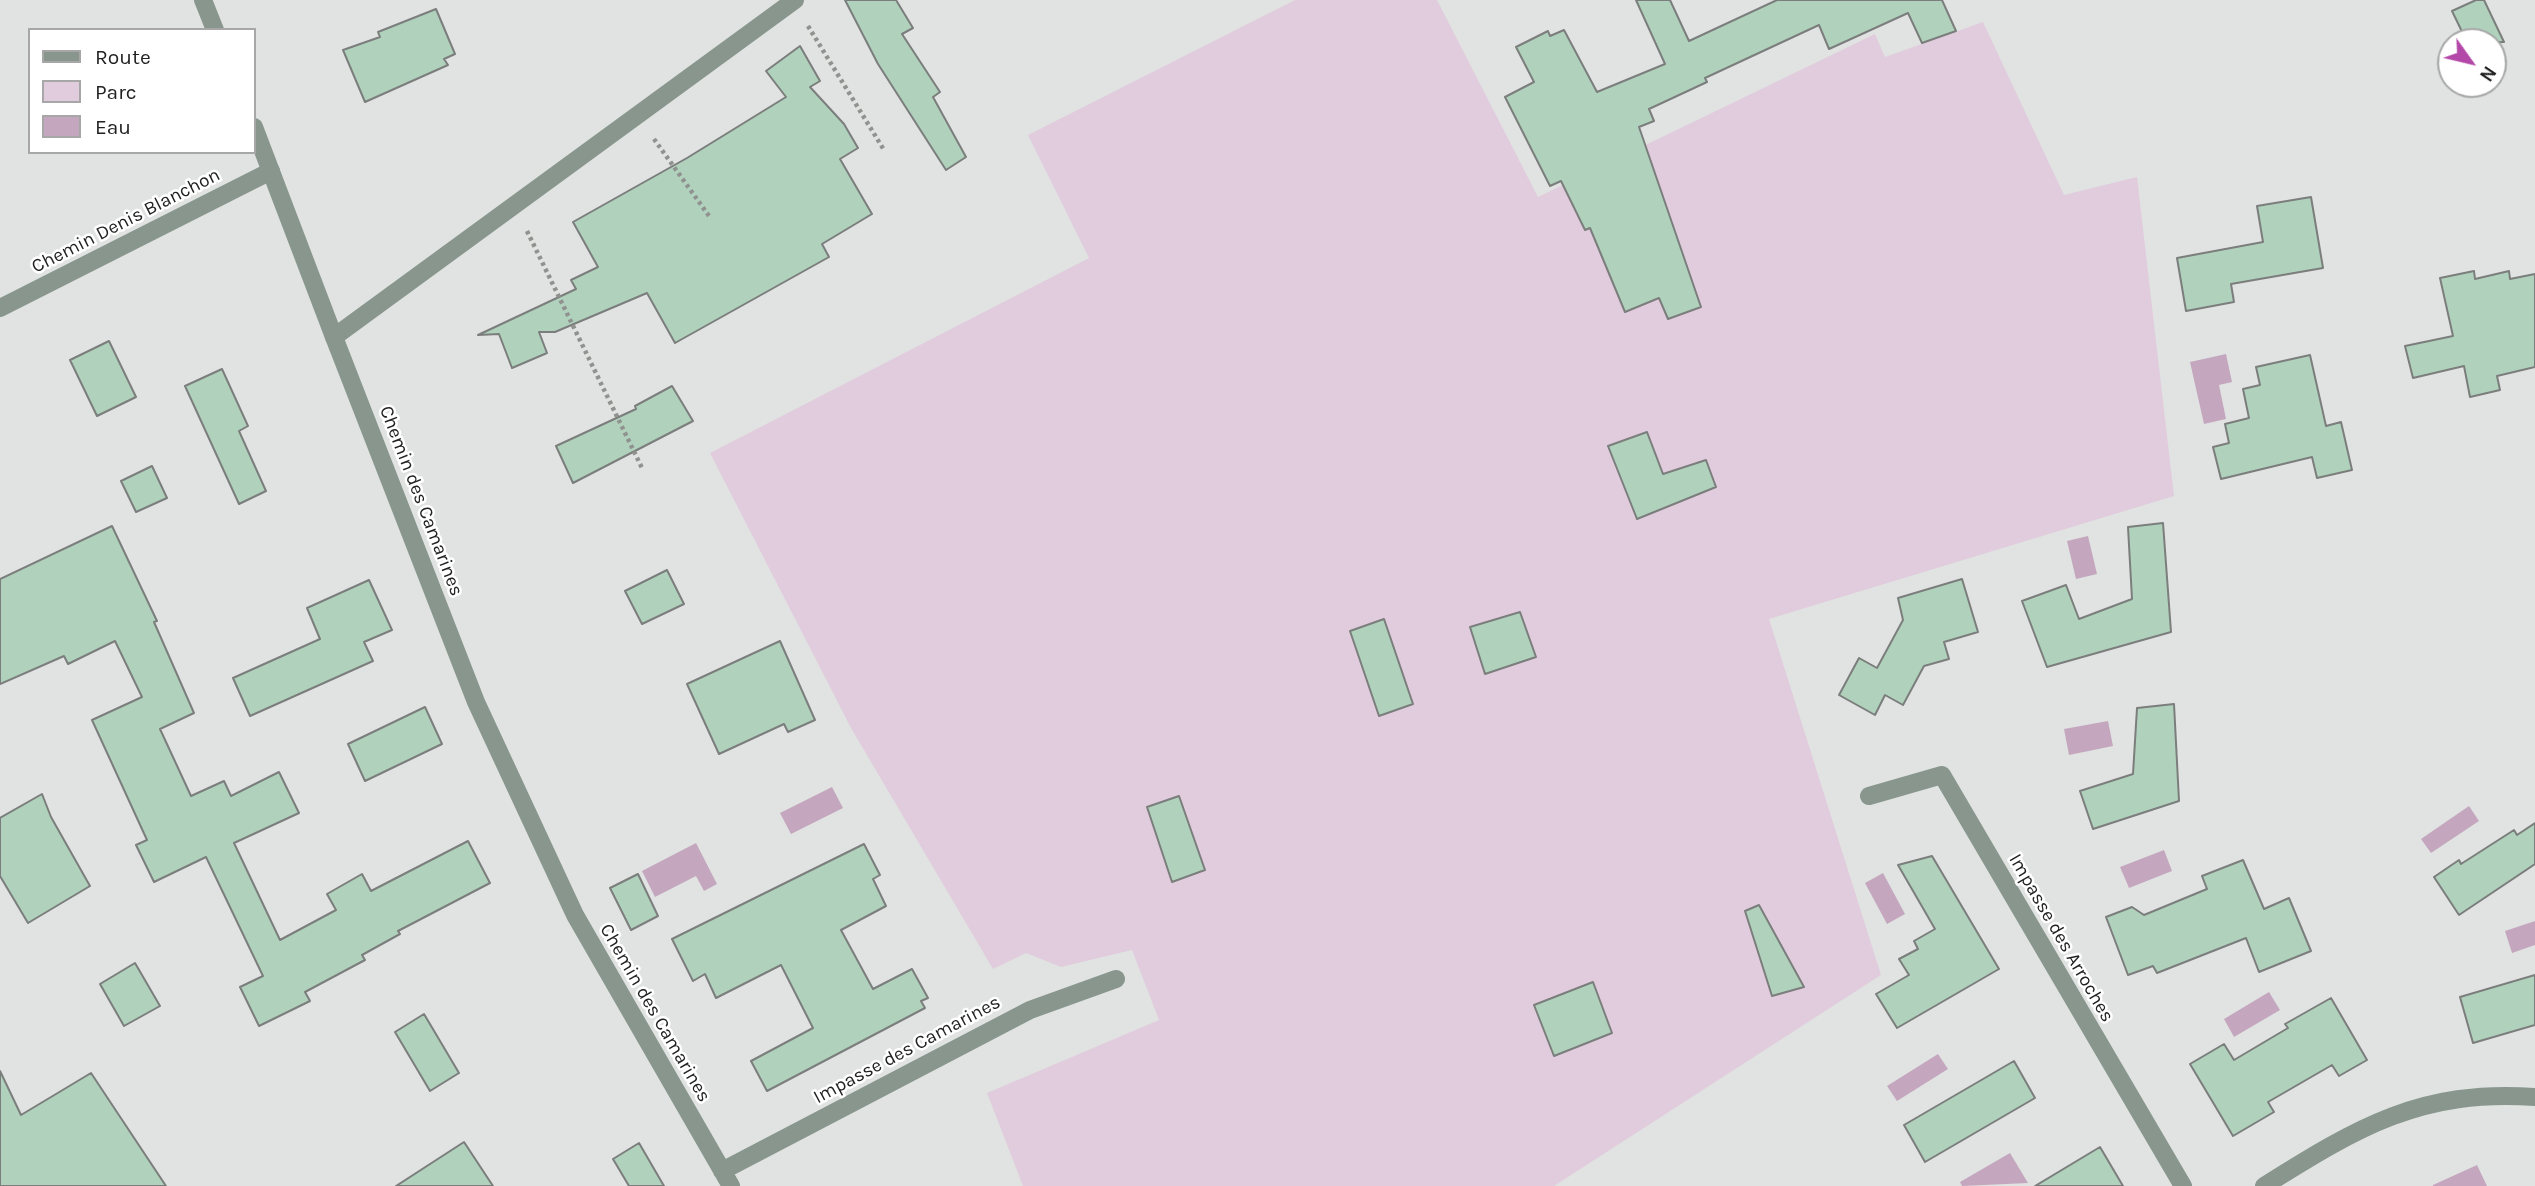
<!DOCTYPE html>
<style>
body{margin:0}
#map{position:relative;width:2535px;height:1186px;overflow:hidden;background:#e0e3e1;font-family:Karla,sans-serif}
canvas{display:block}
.legend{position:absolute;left:28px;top:28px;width:228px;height:126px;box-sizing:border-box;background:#fff;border:2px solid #a6a7a6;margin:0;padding:9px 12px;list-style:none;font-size:21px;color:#212221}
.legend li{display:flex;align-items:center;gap:14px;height:35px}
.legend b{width:35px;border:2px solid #a6a7a6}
.north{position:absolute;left:2437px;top:28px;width:70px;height:70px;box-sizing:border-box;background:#fff;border:2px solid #a6a7a6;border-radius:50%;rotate:124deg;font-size:19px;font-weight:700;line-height:28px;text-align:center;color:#212221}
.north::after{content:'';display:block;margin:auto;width:24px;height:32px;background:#b348a8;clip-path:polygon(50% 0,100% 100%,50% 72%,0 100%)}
</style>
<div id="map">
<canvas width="2535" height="1186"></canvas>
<ul class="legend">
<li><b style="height:9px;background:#88968d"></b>Route</li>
<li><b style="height:19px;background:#e1ccdd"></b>Parc</li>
<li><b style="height:19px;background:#c4a7bf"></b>Eau</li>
</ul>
<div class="north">N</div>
</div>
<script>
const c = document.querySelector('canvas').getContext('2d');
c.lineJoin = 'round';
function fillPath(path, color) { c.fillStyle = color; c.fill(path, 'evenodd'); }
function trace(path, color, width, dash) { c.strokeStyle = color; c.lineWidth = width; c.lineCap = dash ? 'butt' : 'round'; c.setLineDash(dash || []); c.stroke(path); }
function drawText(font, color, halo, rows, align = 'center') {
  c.font = font + ' Karla,sans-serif'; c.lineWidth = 5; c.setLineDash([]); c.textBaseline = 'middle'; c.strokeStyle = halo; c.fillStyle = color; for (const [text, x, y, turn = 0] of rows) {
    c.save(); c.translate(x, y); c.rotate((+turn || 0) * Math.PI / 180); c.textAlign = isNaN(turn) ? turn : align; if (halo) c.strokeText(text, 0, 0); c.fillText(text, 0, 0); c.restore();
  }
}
const green = new Path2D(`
 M 1295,0 L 1437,0 L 1538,197 L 1875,34 L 1885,57 L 1983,22 L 2064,195 L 2137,177 L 2174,496 L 1769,619 L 1881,975 L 1554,1186 L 1023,1186 L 987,1093 L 1159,1020 L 1132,950 L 1061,967 L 1026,953 L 993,969 L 851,728 L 710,453 L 1089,258 L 1028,135 Z`);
const water = new Path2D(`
 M 2226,354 L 2232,382 L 2219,385 L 2226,419 L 2204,424 L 2190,362 Z
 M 2088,536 L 2097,574 L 2076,579 L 2067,541 Z
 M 2108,721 L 2113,746 L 2069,755 L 2064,729 Z
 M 832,787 L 843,808 L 791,834 L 780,813 Z
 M 2469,806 L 2479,821 L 2431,853 L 2421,839 Z
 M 696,843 L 717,884 L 704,891 L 696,876 L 655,897 L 642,871 Z
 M 2164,850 L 2172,871 L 2129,888 L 2120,867 Z
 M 1883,873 L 1905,914 L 1887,924 L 1865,883 Z
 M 2535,921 L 2535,945 L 2512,953 L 2505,931 Z
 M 2269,992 L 2280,1010 L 2234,1037 L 2224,1019 Z
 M 1938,1054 L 1948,1069 L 1897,1101 L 1887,1086 Z
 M 2010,1153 L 2028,1183 L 1962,1186 L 1960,1182 Z
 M 2477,1165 L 2487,1186 L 2433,1186 L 2433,1185 Z`);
const building = new Path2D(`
 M 845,0 L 896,0 L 913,28 L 902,34 L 940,92 L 933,97 L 966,157 L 946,170 L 878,64 Z
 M 1636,0 L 1670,0 L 1689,41 L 1777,0 L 1942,0 L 1956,31 L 1922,43 L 1908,13 L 1829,49 L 1819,25 L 1705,78 L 1707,82 L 1649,109 L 1654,121 L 1639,127 L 1701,307 L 1668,319 L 1659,298 L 1625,312 L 1590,228 L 1585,230 L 1561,181 L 1550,186 L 1505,97 L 1534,82 L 1516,47 L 1548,31 L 1550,36 L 1564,30 L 1597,92 L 1665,64 Z
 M 2476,0 L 2484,0 L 2504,42 L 2467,42 L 2452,11 Z
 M 436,9 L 455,54 L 444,59 L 448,65 L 365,102 L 343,50 L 380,37 L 378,32 Z
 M 800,46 L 820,81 L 810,87 L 844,124 L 858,148 L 840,159 L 872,214 L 822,244 L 829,257 L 675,343 L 647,293 L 555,332 L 539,332 L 547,353 L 512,368 L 499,334 L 478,335 L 576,289 L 571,280 L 598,267 L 573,222 L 687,158 L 786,97 L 766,71 Z
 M 2311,197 L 2323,268 L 2231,284 L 2234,302 L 2186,311 L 2177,258 L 2263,242 L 2257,206 Z
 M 2474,271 L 2475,279 L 2509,271 L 2510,279 L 2535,274 L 2535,367 L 2497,376 L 2500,390 L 2470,397 L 2464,366 L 2413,378 L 2405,346 L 2453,336 L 2440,278 Z
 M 109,341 L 136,397 L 97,416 L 70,360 Z
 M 2310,355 L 2326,426 L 2341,422 L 2352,470 L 2317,478 L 2312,457 L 2221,479 L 2213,447 L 2229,443 L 2225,424 L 2249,418 L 2243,389 L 2260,385 L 2256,367 Z
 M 222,369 L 248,426 L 239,431 L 266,491 L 239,504 L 185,386 Z
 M 672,386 L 693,421 L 573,483 L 556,446 L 636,409 L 635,406 Z
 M 1647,432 L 1663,474 L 1706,460 L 1716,487 L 1637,519 L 1608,446 Z
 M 152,466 L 167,498 L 136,512 L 121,481 Z
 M 2163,523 L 2171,632 L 2047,667 L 2022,601 L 2066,585 L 2079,619 L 2132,599 L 2128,527 Z
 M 112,526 L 157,621 L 154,622 L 194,713 L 160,729 L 191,796 L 224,781 L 231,796 L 279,772 L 299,813 L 234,843 L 280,940 L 336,910 L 327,894 L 362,874 L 371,891 L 468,841 L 490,883 L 398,931 L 400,934 L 362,955 L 365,960 L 305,992 L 310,1001 L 259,1026 L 240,987 L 263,976 L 206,857 L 154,882 L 136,845 L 147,840 L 92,720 L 142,697 L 115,641 L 68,664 L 64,656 L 0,684 L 0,579 Z
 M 667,570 L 684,604 L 642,624 L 625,591 Z
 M 1962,579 L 1978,632 L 1944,642 L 1949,659 L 1924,666 L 1903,705 L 1885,695 L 1875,715 L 1839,695 L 1859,658 L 1877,668 L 1903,620 L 1898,598 Z
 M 369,580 L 392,630 L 364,642 L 373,661 L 250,716 L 233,678 L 320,639 L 307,608 Z
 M 1520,612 L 1536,657 L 1485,674 L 1470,627 Z
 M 1384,619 L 1413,704 L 1379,716 L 1350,631 Z
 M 780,641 L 815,720 L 788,732 L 784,724 L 719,754 L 687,684 Z
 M 2174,704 L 2179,801 L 2093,829 L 2080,791 L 2133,774 L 2137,708 Z
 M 425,707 L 442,744 L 365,781 L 348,744 Z
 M 42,794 L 51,817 L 90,886 L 28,923 L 0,876 L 0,818 Z
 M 1179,796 L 1205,870 L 1172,882 L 1147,807 Z
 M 2535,823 L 2535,864 L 2459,915 L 2434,877 L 2459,860 L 2461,864 L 2514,830 L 2517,835 Z
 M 864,844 L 880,875 L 873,879 L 886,906 L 841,930 L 873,989 L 912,969 L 928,998 L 921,1001 L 925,1008 L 767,1091 L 751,1061 L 813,1028 L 781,965 L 716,998 L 705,974 L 693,981 L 672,939 Z
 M 1932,856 L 1999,969 L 1897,1028 L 1876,994 L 1909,975 L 1899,959 L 1918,949 L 1914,941 L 1935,929 L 1898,865 Z
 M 2243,860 L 2264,909 L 2289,898 L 2311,951 L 2259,972 L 2246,938 L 2157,973 L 2153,966 L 2128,975 L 2106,917 L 2132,907 L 2144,915 L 2207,889 L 2202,876 Z
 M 638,874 L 658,916 L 631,930 L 610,888 Z
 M 1759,905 L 1804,987 L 1772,996 L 1745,911 Z
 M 135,963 L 160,1006 L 124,1026 L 100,984 Z
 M 2535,975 L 2535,1025 L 2473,1043 L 2460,997 Z
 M 1593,982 L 1612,1033 L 1554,1056 L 1534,1005 Z
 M 2331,998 L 2367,1060 L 2339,1076 L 2332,1065 L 2268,1102 L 2274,1112 L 2233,1136 L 2190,1064 L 2224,1044 L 2234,1060 L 2288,1028 L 2285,1024 Z
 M 424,1014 L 459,1073 L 430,1091 L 395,1032 Z
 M 2014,1061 L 2035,1098 L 1925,1162 L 1904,1125 Z
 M 0,1071 L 21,1115 L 91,1073 L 166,1186 L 0,1186 Z
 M 464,1142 L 493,1186 L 396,1186 Z
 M 639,1143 L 664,1186 L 629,1186 L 613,1159 Z
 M 2100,1147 L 2123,1186 L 2035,1186 Z`);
const path = new Path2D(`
 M 808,26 L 884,150
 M 654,139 L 709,216
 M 527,231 L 642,468`);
const service = new Path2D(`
 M 203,0 L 215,30
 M 254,127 L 334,337`);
const minor = new Path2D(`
 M 0,308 L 271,171
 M 1869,796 L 1942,775 L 2183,1186
 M 722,1171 L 1030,1010 L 1116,979
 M 731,1186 L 575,915 L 476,702 L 334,337 L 795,0
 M 2264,1186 C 2358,1127 2421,1089 2535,1097`);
const streetNames = [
 ["Chemin Denis Blanchon",126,221,-27],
 ["Chemin des Camarines",421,501,69],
 ["Impasse des Arroches",2061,938,60],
 ["Chemin des Camarines",655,1013,60],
 ["Impasse des Camarines",907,1050,-28]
];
fillPath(green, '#e1ccdd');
fillPath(water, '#c4a7bf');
fillPath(building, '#b0d2bd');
trace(building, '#7b7e7c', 2);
trace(path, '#909290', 4.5, [3.5, 3.5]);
trace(service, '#88968d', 18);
trace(minor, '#88968d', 18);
drawText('19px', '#212221', '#fff', streetNames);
</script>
